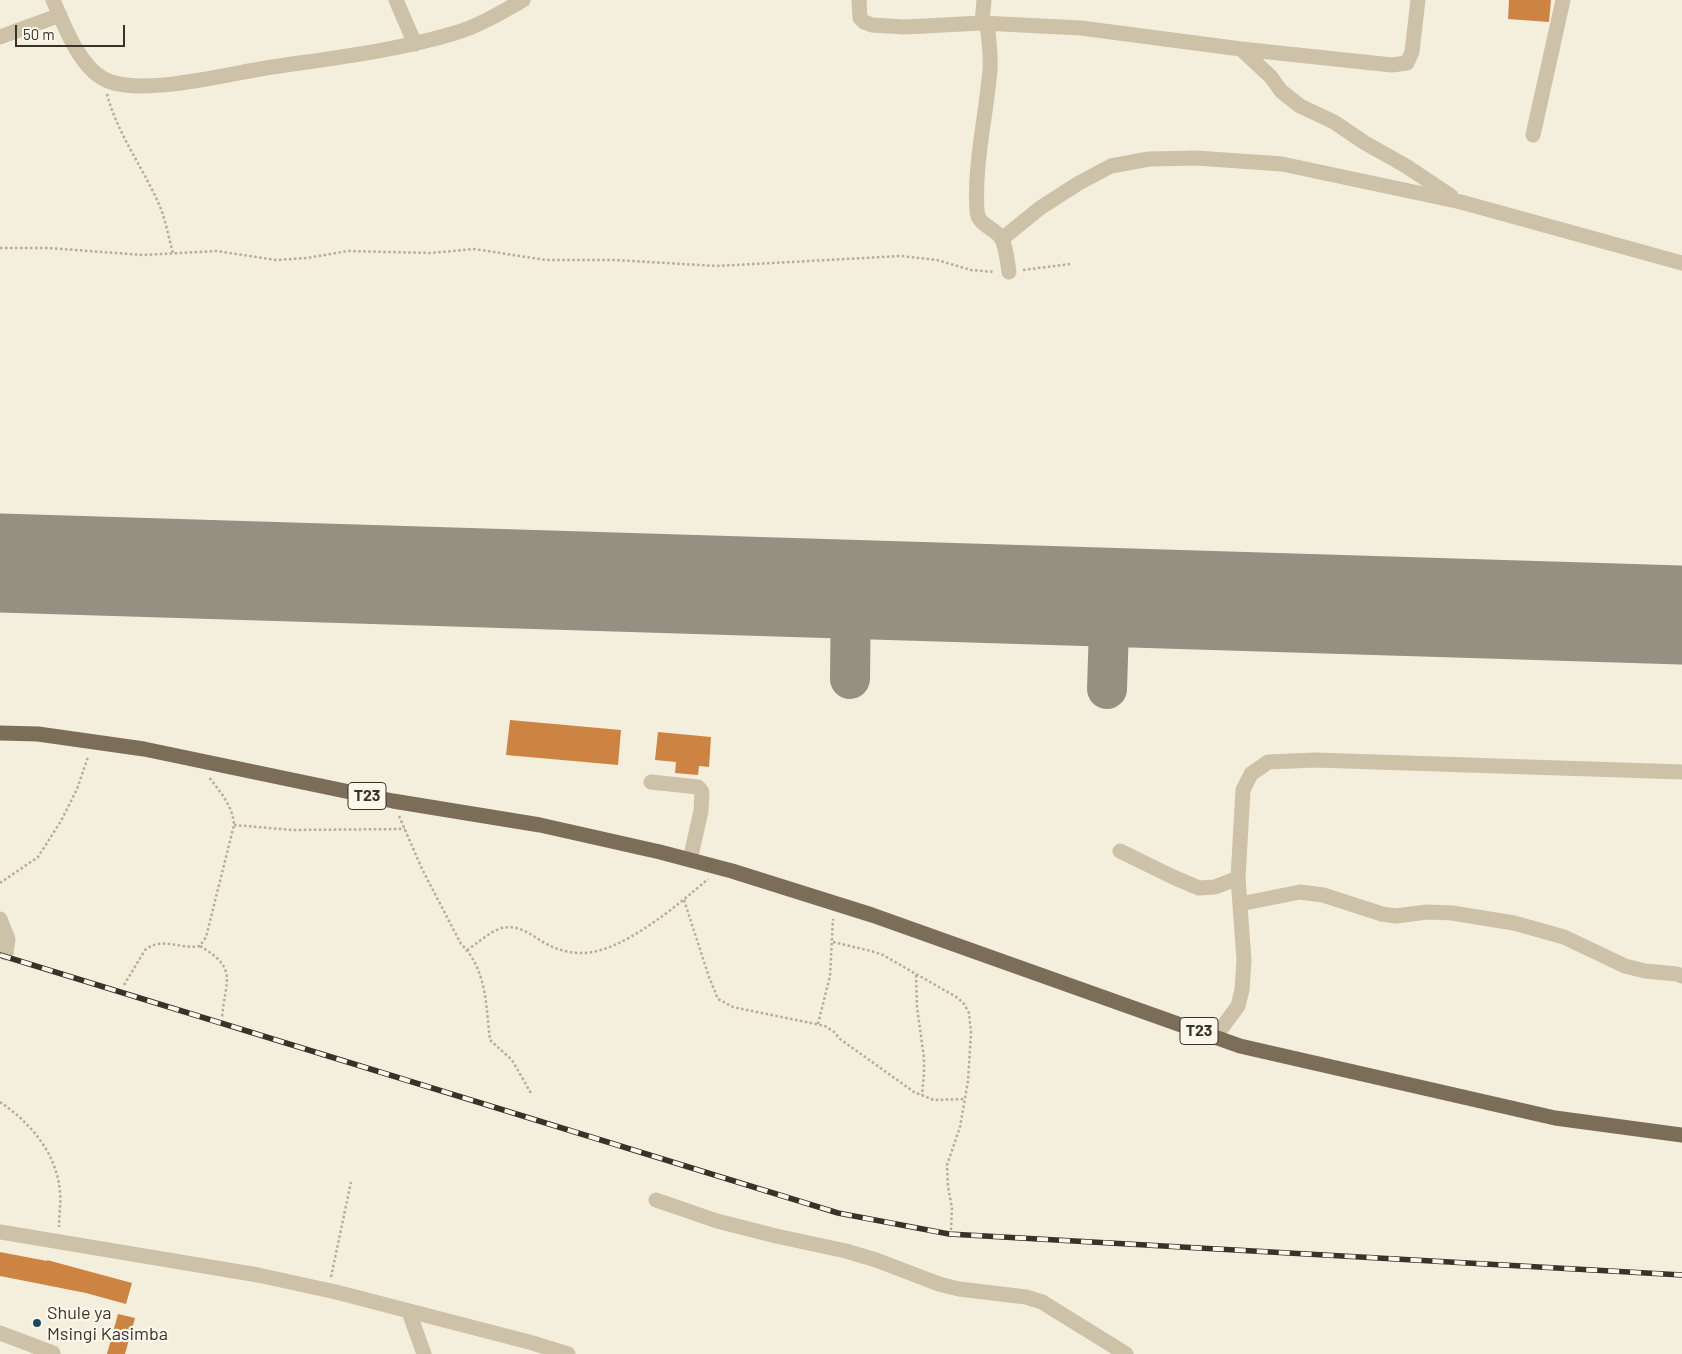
<!DOCTYPE html>
<style>
body{margin:0}
#map{position:relative;width:1682px;height:1354px;overflow:hidden;background:#f4eedd;font-family:Barlow,sans-serif}
canvas{display:block}
.scale{position:absolute;left:15px;top:25px;width:110px;height:22px;box-sizing:border-box;border:2px solid #393228;border-top:0;padding-left:6px;font-size:15px;line-height:18px;white-space:nowrap;color:#393228;-webkit-text-stroke:4px #fbf7ea;paint-order:stroke}
</style>
<div id="map">
<canvas width="1682" height="1354"></canvas>
<div class="scale">50 m</div>
</div>
<script>
const c = document.querySelector('canvas').getContext('2d');
c.lineJoin = 'round';
function trace(path, color, width, dash) { c.strokeStyle = color; c.lineWidth = width; c.lineCap = dash ? 'butt' : 'round'; c.setLineDash(dash || []); c.stroke(path); }
function fillPath(path, color) { c.fillStyle = color; c.fill(path, 'evenodd'); }
function drawText(font, color, halo, rows, align = 'center') {
  c.font = font + ' Barlow,sans-serif'; c.lineWidth = 4.5; c.setLineDash([]); c.textBaseline = 'middle'; c.strokeStyle = halo; c.fillStyle = color; for (const [text, x, y, turn = 0] of rows) {
    c.save(); c.translate(x, y); c.rotate((+turn || 0) * Math.PI / 180); c.textAlign = isNaN(turn) ? turn : align; if (halo) c.strokeText(text, 0, 0); c.fillText(text, 0, 0); c.restore();
  }
}
const taxiway = new Path2D(`
 M 850,679 L 851,589
 M 1107,689 L 1110,597`);
const runway = new Path2D(`
 M 0,563 L 1682,615`);
const building = new Path2D(`
 M 1509,0 L 1551,0 L 1549,22 L 1508,19 Z
 M 510,720 L 621,730 L 618,765 L 506,755 Z
 M 658,732 L 711,737 L 709,767 L 699,766 L 698,775 L 675,773 L 676,762 L 655,760 Z
 M 0,1252 L 47,1261 L 47,1260 L 132,1283 L 126,1304 L 86,1293 L 0,1276 Z
 M 118,1314 L 135,1318 L 125,1354 L 107,1354 Z`);
const path = new Path2D(`
 M 107,94 C 117,134 145,170 161,209 C 166,223 169,239 173,253
 M 0,248 L 48,248 L 143,255 L 217,251 L 276,260 L 307,258 L 348,251 L 431,253 L 474,249 L 546,260 L 615,260 L 717,266 L 901,256 L 937,260 L 971,270 L 995,272
 M 1023,270 L 1070,264
 M 399,816 L 422,869 L 461,944 C 487,969 486,1007 490,1040 L 512,1060 L 532,1095
 M 234,825 L 292,830 L 405,829
 M 0,883 L 38,857 L 61,821 L 77,789 L 88,757
 M 684,900 L 709,977 L 718,999 L 733,1007 L 825,1026 L 834,1032 L 840,1039 L 914,1092 L 934,1100 L 965,1099
 M 833,942 L 871,951 L 883,955 L 958,998 L 964,1004 L 969,1013 L 971,1033 L 968,1081 L 960,1127 L 947,1165 L 948,1187 L 952,1208 L 951,1230
 M 200,946 C 239,969 225,980 222,1018
 M 467,950 C 477,944 488,933 499,929 C 521,921 536,941 555,948 C 563,951 572,953 581,953 C 621,954 679,904 708,879
 M 916,975 L 917,1007 L 924,1058 L 924,1073 L 922,1095
 M 124,985 L 145,950 C 162,936 181,950 200,946 L 206,937 L 234,825 C 233,806 220,792 209,777
 M 818,1024 L 830,976 L 833,919
 M 0,1102 C 31,1123 57,1154 60,1192 C 61,1204 59,1216 59,1227
 M 331,1277 L 351,1182`);
const minor = new Path2D(`
 M 53,0 C 64,25 79,66 104,79 C 139,98 231,73 272,67 C 333,58 395,51 455,33 C 479,26 502,12 523,0
 M 396,0 L 415,44
 M 859,0 L 860,18 L 864,22 L 872,25 L 905,27 L 982,23 L 1081,28 L 1241,49 L 1392,65 L 1407,63 L 1412,52 L 1418,0
 M 982,23 L 984,0
 M 987,24 C 989,39 991,54 990,70 C 986,117 974,164 977,211 C 978,226 994,227 1001,238 C 1007,248 1007,261 1009,272
 M 0,37 L 60,15
 M 1241,49 L 1271,77 L 1281,91 L 1300,106 L 1334,122 L 1365,143 L 1406,166 L 1451,196
 M 1533,135 L 1563,0
 M 1002,239 L 1040,208 L 1079,183 L 1111,166 L 1149,159 L 1196,158 L 1282,164 L 1461,202 L 1682,263
 M 651,782 L 698,787 L 702,792 L 701,811 L 690,860
 M 1120,851 L 1173,877 L 1199,888 L 1215,887 L 1238,878
 M 1240,904 L 1300,892 L 1323,895 L 1382,914 L 1396,916 L 1427,912 L 1452,913 L 1514,923 L 1564,937 L 1625,966 L 1645,971 L 1677,974 L 1682,976
 M 0,919 L 8,939 L 6,953
 M 1215,1037 L 1238,1006 L 1242,990 L 1244,960 L 1238,878 L 1243,790 L 1251,774 L 1268,762 L 1315,760 L 1682,772
 M 656,1200 L 717,1221 L 776,1236 L 846,1251 L 876,1260 L 939,1284 L 959,1289 L 1026,1297 L 1042,1302 L 1126,1354
 M 0,1232 L 258,1275 L 336,1292 L 529,1342 L 568,1354
 M 409,1312 L 424,1354
 M 0,1333 L 53,1353`);
const major = new Path2D(`
 M 0,733 L 38,734 L 144,749 L 393,801 L 540,825 L 660,852 L 732,871 L 872,915 L 1240,1046 L 1555,1118 L 1682,1135`);
const rail = new Path2D(`
 M 0,955 L 838,1213 L 949,1234 L 1682,1275`);
const markers = [
 [37,1323,5,"#1b4a5d"]
];
const shields = [
 [367,796,38],
 [1199,1031,38]
];
const shieldNames = [
 ["T23",367,796],
 ["T23",1199,1031]
];
const poiNames = [
 ["Shule ya",47,1313],
 ["Msingi Kasimba",47,1334]
];
trace(taxiway, '#969082', 40);
trace(runway, '#969082', 99);
fillPath(building, '#cd8442');
trace(path, '#b9ac92', 2.5, [2.5, 2.5]);
trace(minor, '#cdc1a8', 15);
trace(major, '#7c6d59', 15);
trace(rail, '#393228', 5.5);
trace(rail, '#fbf7ea', 4, [11]);
for (const [x, y, r, color] of markers) { const dot = new Path2D(); dot.arc(x, y, r, 0, 2 * Math.PI); c.fillStyle = color; c.fill(dot); trace(dot, '#fbf7ea', 2); }
for (const [x, y, w] of shields) { const box = new Path2D(); box.roundRect(x - w / 2, y - 13.5, w, 27, 4); c.fillStyle = '#fbf7ea'; c.fill(box); trace(box, '#393228', 1); }
drawText('bold 16px', '#393228', null, shieldNames);
drawText('18px', '#393228', '#fbf7ea', poiNames, 'left');
</script>
